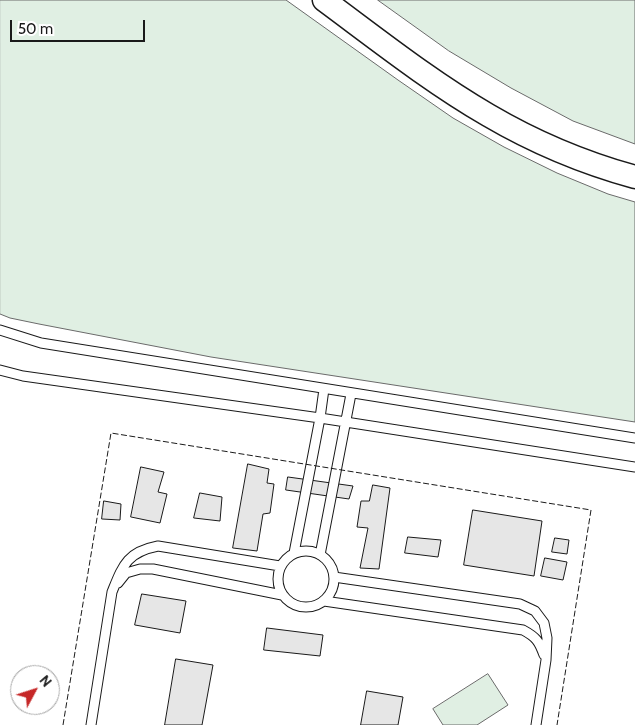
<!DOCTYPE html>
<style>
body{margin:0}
#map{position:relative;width:635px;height:725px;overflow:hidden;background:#fff;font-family:Cabin,sans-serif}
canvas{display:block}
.north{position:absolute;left:10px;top:665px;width:50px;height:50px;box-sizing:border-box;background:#fff;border:1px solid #a3a3a3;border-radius:50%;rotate:50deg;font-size:14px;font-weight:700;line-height:20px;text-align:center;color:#1a1a1a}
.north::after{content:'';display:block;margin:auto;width:18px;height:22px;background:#c62828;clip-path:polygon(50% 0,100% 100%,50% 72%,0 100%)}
.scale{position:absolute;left:10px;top:20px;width:135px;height:22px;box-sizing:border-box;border:2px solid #1a1a1a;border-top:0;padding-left:6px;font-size:15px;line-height:18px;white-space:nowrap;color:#1a1a1a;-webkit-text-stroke:4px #fff;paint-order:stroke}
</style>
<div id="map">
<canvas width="635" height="725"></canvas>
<div class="north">N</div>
<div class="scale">50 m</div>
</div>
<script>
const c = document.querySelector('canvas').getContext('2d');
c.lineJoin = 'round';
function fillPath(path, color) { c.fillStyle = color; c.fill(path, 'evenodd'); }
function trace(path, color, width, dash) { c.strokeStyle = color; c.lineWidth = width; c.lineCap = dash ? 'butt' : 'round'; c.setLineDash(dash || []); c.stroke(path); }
const green = new Path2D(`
 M 0,0 L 286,0 L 398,80 L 453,118 L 504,147 L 557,173 L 608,194 L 635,202 L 635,422 L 211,357 L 39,324 L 10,318 L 0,314 Z
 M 378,0 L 635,0 L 635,144 L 573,121 L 511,88 L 449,51 Z
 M 488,674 L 508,705 L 477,725 L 443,725 L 433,709 Z`);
const building = new Path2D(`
 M 248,464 L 269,469 L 267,483 L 274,484 L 270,513 L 263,514 L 257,551 L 233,548 Z
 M 141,467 L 164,472 L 158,492 L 167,494 L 160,523 L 131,517 Z
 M 288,477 L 353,486 L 349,499 L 286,490 Z
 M 373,485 L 390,488 L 379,569 L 360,568 L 368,528 L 357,527 L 361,501 L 369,501 Z
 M 200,493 L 222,497 L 220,521 L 194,518 Z
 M 104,501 L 121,504 L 120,520 L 102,519 Z
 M 473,510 L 542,521 L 534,576 L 464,565 Z
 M 408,537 L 441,540 L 438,557 L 405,553 Z
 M 555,538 L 569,540 L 567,554 L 552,552 Z
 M 545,558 L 567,562 L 563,580 L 541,576 Z
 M 142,594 L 186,601 L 180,633 L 135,625 Z
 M 267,628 L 323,635 L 320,656 L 264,650 Z
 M 176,659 L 213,665 L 202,725 L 165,725 Z
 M 367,691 L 403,697 L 398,725 L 361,725 Z`);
const service = new Path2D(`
 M 0,330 L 41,343 L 635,438
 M 0,370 L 23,376 L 320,418 L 635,467
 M278 579a28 28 0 1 1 56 0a28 28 0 1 1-56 0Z
 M 294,553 L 320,418 L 324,389
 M 320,555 L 351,394
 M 334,577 L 520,604 L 535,611 L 544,623 L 547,638 L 546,660 L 536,725
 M 118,583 L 126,573 L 140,569 L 153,569 L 282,595
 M 324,601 L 523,630 C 536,637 539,641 544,655
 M 91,725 L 112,592 C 123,565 127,552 158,546 L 280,566`);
const secondary = new Path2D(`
 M 324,0 C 378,40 431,82 488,115 C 534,142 584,163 635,177`);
const fence = new Path2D(`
 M 63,725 L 111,433 L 591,510 L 557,725`);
fillPath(green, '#e0efe3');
trace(green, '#6a6a6a', 1);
fillPath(building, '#e6e6e6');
trace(building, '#1a1a1a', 1);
trace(service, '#1a1a1a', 11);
trace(secondary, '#1a1a1a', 25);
trace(service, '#fff', 9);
trace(secondary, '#fff', 22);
trace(fence, '#1a1a1a', 1, [6, 2.5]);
</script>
